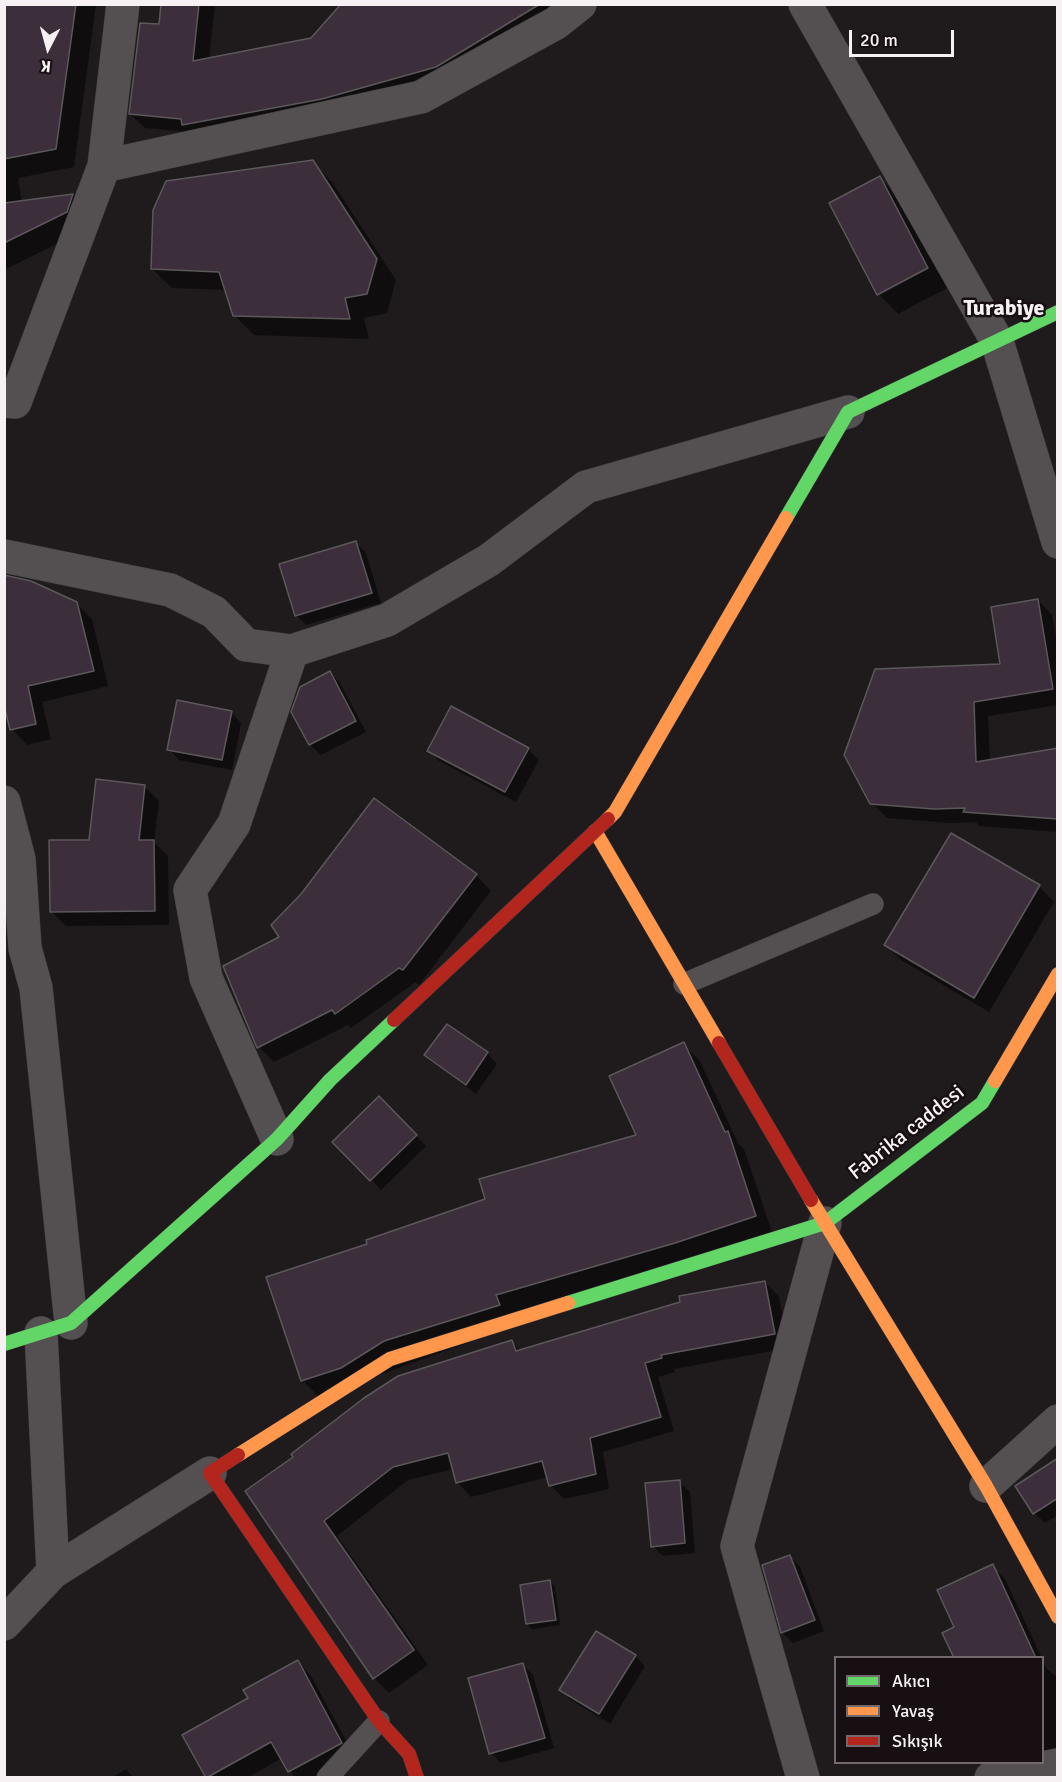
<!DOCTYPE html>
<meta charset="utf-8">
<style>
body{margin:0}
#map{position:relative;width:1062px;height:1782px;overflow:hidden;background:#1f1a1c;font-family:Signika,sans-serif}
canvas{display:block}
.frame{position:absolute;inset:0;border:6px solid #f8f1f3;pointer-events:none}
.legend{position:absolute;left:834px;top:1656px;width:210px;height:108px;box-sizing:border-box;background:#170f12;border:2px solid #71696c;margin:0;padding:8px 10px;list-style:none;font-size:18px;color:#f8f1f3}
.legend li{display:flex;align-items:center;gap:12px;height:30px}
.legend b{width:30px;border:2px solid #71696c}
.north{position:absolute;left:18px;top:18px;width:60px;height:60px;-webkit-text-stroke:4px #170f12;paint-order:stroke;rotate:186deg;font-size:16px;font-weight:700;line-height:24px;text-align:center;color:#f8f1f3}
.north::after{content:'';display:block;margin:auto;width:21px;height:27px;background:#f8f1f3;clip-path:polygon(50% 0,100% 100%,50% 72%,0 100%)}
.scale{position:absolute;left:849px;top:30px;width:105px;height:27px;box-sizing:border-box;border:3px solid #f8f1f3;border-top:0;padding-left:8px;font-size:18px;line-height:21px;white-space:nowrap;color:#f8f1f3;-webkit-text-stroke:4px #170f12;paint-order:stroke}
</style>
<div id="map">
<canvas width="1062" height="1782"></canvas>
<div class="frame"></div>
<ul class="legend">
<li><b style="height:8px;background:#63d668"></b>Akıcı</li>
<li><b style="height:8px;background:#ff974d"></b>Yavaş</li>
<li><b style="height:8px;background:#b3261e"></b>Sıkışık</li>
</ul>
<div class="north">K</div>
<div class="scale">20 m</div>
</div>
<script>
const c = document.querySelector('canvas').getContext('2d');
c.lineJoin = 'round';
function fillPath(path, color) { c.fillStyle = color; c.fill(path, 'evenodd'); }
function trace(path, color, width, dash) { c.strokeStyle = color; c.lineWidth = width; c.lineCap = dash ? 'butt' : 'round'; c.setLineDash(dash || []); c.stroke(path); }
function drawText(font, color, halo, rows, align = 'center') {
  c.font = font + ' Signika,sans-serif'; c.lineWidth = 5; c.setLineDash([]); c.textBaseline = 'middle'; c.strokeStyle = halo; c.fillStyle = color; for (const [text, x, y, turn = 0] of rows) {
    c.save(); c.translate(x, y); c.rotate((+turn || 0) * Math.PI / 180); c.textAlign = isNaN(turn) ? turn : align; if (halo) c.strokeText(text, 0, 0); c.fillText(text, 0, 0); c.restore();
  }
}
const shadow = new Path2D(`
 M 4,4 L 96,4 L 74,167 L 18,178 L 22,203 L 73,195 L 91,213 L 85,230 L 4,270 Z
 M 163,4 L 215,4 L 209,60 L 312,40 L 343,4 L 564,4 L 450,81 L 191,132 L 145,128 L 130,114 L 160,26 Z
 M 312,162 L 332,182 L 396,280 L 387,313 L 364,318 L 369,339 L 254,335 L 234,315 L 227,290 L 172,288 L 152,269 Z
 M 880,178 L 900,198 L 947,288 L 898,314 L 879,294 Z
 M 356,543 L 366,553 L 381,603 L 306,625 L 296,615 Z
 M 1038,600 L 1052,615 L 1058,647 L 1058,705 L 988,716 L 990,761 L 1058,749 L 1058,832 L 979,826 L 976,822 L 950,823 L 887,818 L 872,803 L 1001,666 Z
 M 77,604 L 92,619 L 108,686 L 42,702 L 51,739 L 27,745 L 12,729 L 4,699 Z
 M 330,673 L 340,683 L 366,732 L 321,755 L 310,745 L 293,712 Z
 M 231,712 L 241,723 L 232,770 L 179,760 L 169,749 Z
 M 528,749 L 539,760 L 516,802 L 439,761 L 429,750 Z
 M 145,787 L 159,801 L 154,842 L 168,856 L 169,925 L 66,926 L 52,912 L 90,841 Z
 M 476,875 L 491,891 L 419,985 L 416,982 L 351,1028 L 348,1025 L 274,1062 L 259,1047 Z
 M 1039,886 L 1054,902 L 989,1012 L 901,960 L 886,945 Z
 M 683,1044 L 700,1061 L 738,1143 L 744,1149 L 772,1232 L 319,1397 L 302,1380 L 369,1245 L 486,1200 L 638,1136 Z
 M 487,1053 L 497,1064 L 476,1094 L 426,1055 Z
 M 379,1098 L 426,1146 L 381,1190 L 334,1142 Z
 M 765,1282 L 779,1297 L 789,1348 L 674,1369 L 675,1372 L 658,1377 L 674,1431 L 603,1452 L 609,1489 L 564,1499 L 550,1485 L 548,1477 L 471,1497 L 457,1482 L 454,1469 L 408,1480 L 337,1536 L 428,1665 L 389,1693 L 374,1678 L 247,1491 L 512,1342 L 521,1351 Z
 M 1058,1460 L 1058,1515 L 1045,1523 L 1034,1513 Z
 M 679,1482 L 690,1492 L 695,1553 L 663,1556 L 653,1546 Z
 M 790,1556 L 800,1567 L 824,1631 L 793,1643 L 783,1633 L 764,1566 Z
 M 992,1566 L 1005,1579 L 1042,1658 L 955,1658 L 956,1628 Z
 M 550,1582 L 555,1587 L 560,1625 L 532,1629 L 527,1624 Z
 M 635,1656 L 645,1666 L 610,1724 L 571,1700 L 561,1690 Z
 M 1042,1659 L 1046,1668 L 1058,1678 L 1058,1761 L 1042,1762 Z
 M 298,1662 L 311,1676 L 355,1757 L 317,1778 L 295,1778 L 282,1758 L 247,1778 L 207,1778 L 184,1736 L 250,1698 Z
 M 523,1665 L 533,1675 L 554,1748 L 501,1763 L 491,1753 Z
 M 126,1769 L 134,1778 L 111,1778 Z`);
const building = new Path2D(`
 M 4,4 L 76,4 L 56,149 L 4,159 Z
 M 161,4 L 199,4 L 193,61 L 311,38 L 341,4 L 540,4 L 436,67 L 322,99 L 182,125 L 181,119 L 129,114 L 140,23 L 159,24 Z
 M 313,160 L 377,259 L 367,294 L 345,298 L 350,319 L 233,316 L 219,272 L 151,269 L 153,210 L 166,181 Z
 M 880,176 L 928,268 L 877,295 L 829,203 Z
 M 73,194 L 67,212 L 4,243 L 4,203 Z
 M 356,541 L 372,593 L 295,616 L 279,564 Z
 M 4,575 L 31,581 L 77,602 L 94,671 L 28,686 L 36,724 L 10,730 L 4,705 Z
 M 1038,599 L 1053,689 L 974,702 L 976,762 L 1058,748 L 1058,819 L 963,812 L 965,808 L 934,809 L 870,804 L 844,755 L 875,669 L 1000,664 L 991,607 Z
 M 330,671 L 356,721 L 309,745 L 291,712 L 300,687 Z
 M 177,700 L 232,711 L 222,760 L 167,750 Z
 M 451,706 L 529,748 L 505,792 L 427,751 Z
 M 96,779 L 145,785 L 139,840 L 154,840 L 155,911 L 50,912 L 49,840 L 89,840 Z
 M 374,798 L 477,874 L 403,970 L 399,968 L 335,1014 L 332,1010 L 257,1048 L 223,966 L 279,937 L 271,925 L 301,894 Z
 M 951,833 L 1040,885 L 974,998 L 884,945 Z
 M 447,1024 L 488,1052 L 466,1085 L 424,1055 Z
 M 684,1042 L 725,1132 L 728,1131 L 756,1216 L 675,1243 L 496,1295 L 500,1305 L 384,1341 L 341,1368 L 301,1381 L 266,1277 L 367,1244 L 366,1240 L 485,1199 L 479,1179 L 636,1135 L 609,1076 Z
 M 379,1096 L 417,1135 L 370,1181 L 332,1142 Z
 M 765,1281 L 775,1334 L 661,1355 L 662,1358 L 645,1363 L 661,1417 L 590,1438 L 596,1474 L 549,1486 L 542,1461 L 456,1483 L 448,1453 L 393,1467 L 324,1521 L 414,1650 L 373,1679 L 245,1491 L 293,1457 L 291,1454 L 364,1398 L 398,1376 L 512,1340 L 516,1351 L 680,1302 L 679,1296 Z
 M 1058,1458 L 1058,1498 L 1033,1514 L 1015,1486 Z
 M 680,1480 L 685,1543 L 651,1547 L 645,1483 Z
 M 790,1555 L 815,1620 L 781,1633 L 762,1565 Z
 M 993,1564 L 1010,1601 L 1036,1658 L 954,1658 L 942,1633 L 954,1627 L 937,1590 Z
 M 550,1580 L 556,1620 L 526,1624 L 520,1585 Z
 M 596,1631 L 636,1655 L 599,1714 L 559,1690 Z
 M 298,1660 L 342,1743 L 288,1772 L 271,1742 L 206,1778 L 182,1735 L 248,1698 L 243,1690 Z
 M 523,1663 L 545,1738 L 489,1754 L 468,1678 Z`);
const lane = new Path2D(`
 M 684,984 L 873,904
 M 327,1778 L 379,1721`);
const street = new Path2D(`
 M 805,4 L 997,341 L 1058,542
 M 104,166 L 123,4
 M 4,401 L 15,402 L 104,166 L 421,97 L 556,23 L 580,4
 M 4,556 L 170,590 L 214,612 L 246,645 L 292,651 L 387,620 L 489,560 L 586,487 L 848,412
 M 4,802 L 19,859 L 25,948 L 36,988 L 71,1323
 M 277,1139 L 206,978 L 190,890 L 234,824 L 292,651
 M 41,1333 L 53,1572
 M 986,1486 L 1058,1421
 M 4,1624 L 53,1572 L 210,1473
 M 803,1778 L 737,1546 L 825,1223
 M 991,1778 L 1058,1765`);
const fast = new Path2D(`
 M 786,518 L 848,412 L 1058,312
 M 568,1303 L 825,1223 L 982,1103 L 995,1081
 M 4,1344 L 71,1323 L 277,1139 L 330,1080 L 394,1020`);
const slow = new Path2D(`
 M 608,819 L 615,812 L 786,518
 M 595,831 L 719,1043
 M 995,1081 L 1058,974
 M 811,1200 L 986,1486 L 1058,1617
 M 238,1455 L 390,1359 L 568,1303`);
const jam = new Path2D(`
 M 394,1020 L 608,819
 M 719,1043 L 811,1200
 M 238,1455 L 210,1473 L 379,1721 L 409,1754 L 417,1778`);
const streetNames = [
 ["Fabrika caddesi",907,1133,-38]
];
const neighbourhoodNames = [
 ["Turabiye",1004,309]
];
fillPath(shadow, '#0007');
fillPath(building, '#3d2e3c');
trace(building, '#5b585a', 1.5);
trace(lane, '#3b3839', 22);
trace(street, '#3b3839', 34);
trace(fast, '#3b3839', 15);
trace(slow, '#3b3839', 15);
trace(jam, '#3b3839', 15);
trace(lane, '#545052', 21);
trace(street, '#545052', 33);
trace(fast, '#63d668', 14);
trace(slow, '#ff974d', 14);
trace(jam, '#b3261e', 14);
drawText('21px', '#f8f1f3', '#170f12', streetNames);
drawText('bold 22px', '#f8f1f3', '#170f12', neighbourhoodNames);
</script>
